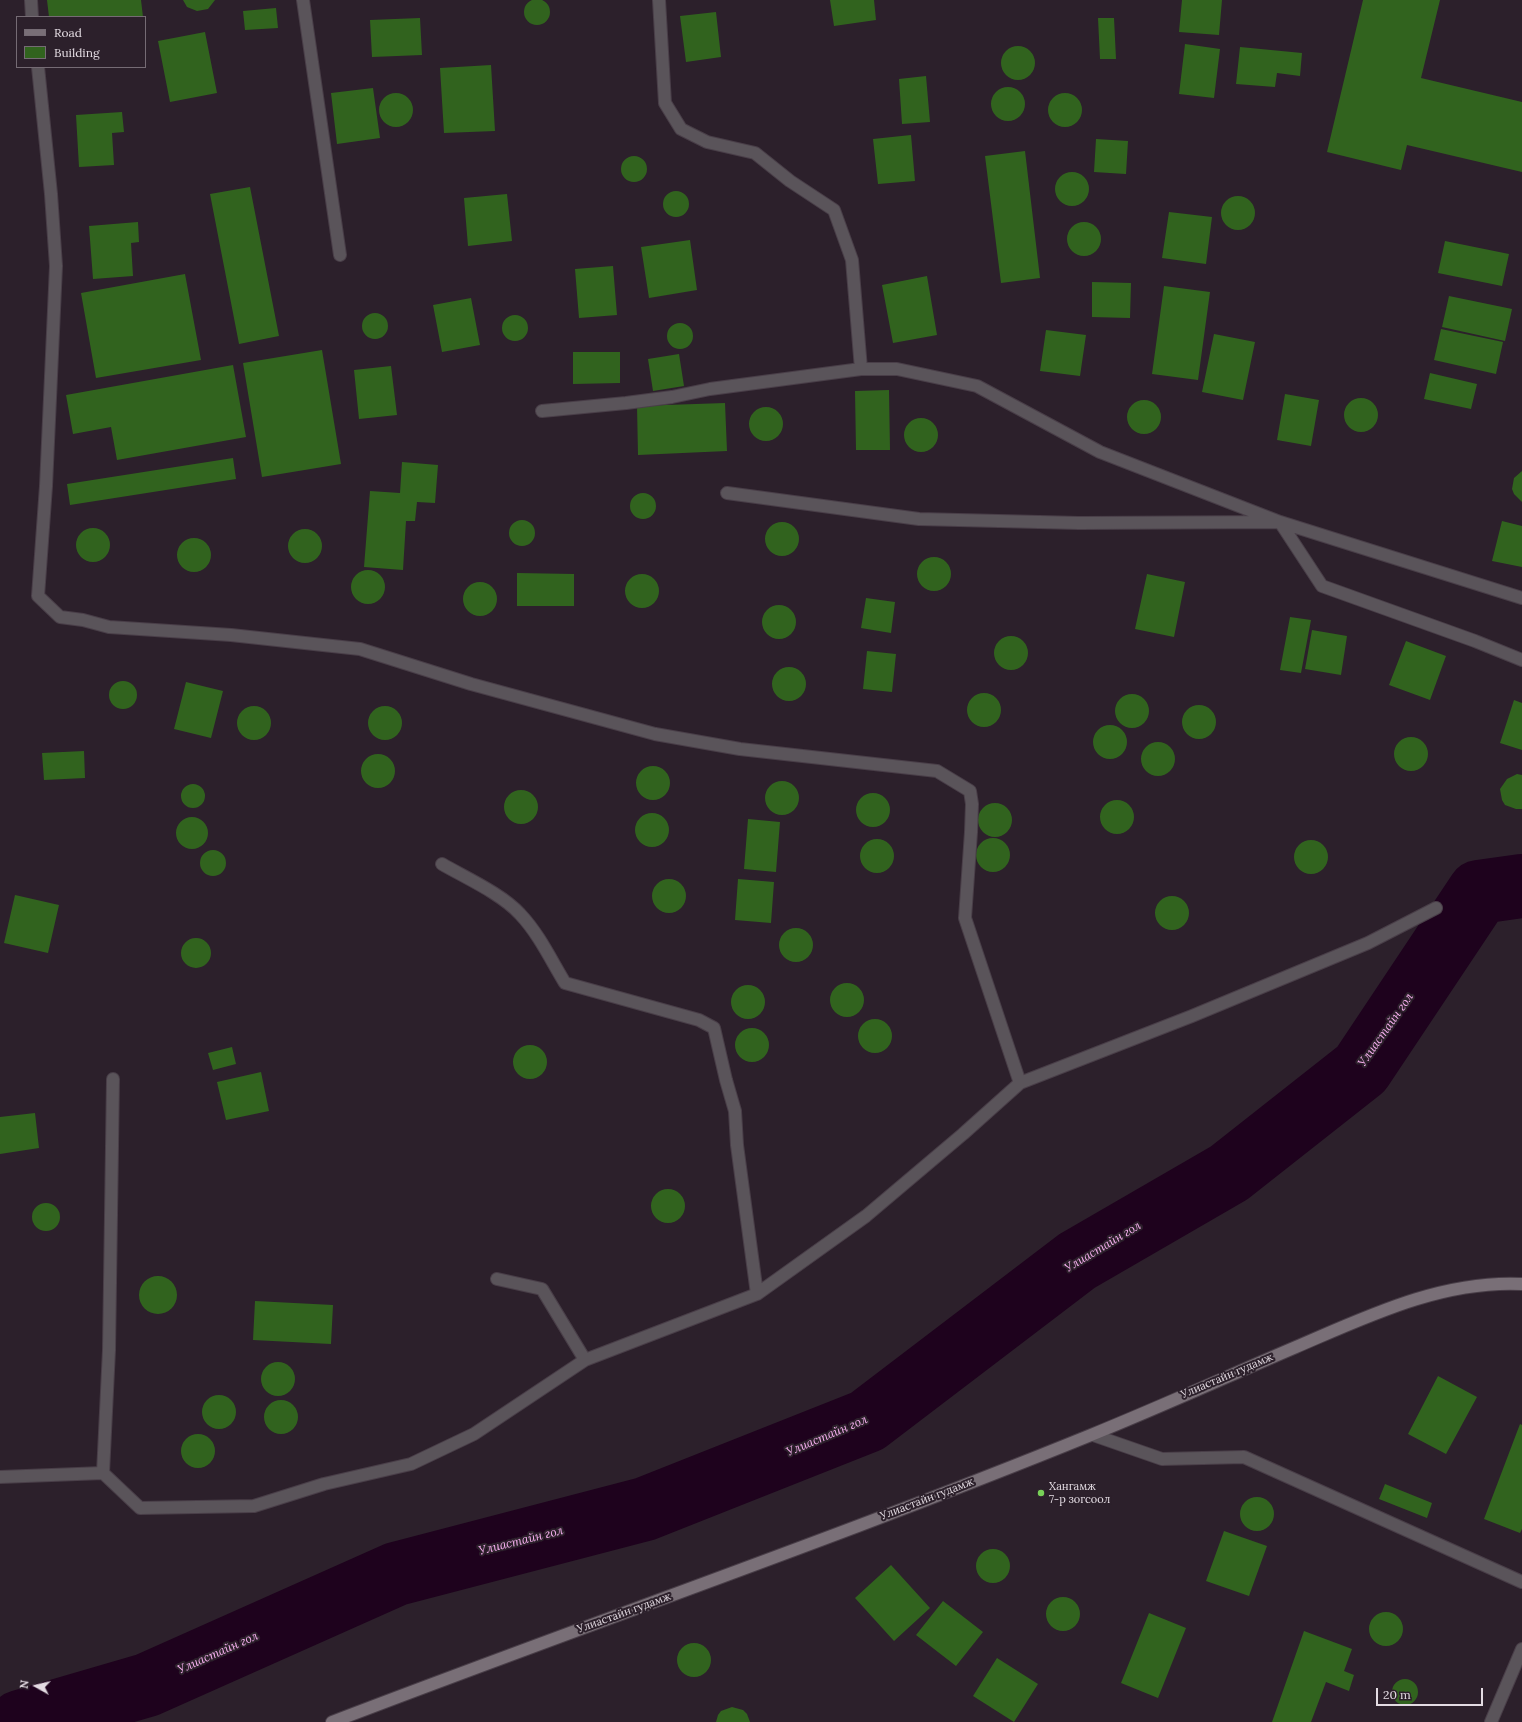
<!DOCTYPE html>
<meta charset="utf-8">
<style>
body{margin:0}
#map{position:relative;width:1522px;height:1722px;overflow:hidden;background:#2c202b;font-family:Lora,serif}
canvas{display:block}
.legend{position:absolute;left:16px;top:16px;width:130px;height:52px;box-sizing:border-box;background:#2c202b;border:1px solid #756b74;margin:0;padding:5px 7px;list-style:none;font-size:12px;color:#e3dbe2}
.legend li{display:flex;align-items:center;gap:8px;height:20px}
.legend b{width:20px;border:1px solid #756b74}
.north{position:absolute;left:16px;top:1666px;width:40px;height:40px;-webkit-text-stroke:3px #2c202b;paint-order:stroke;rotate:278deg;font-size:11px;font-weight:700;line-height:16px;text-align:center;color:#e3dbe2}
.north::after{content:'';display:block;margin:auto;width:14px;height:18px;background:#e3dbe2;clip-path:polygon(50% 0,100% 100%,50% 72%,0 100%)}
.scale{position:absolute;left:1376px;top:1688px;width:107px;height:18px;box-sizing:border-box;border:2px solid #e3dbe2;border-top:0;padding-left:5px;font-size:12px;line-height:14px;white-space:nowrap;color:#e3dbe2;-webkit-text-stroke:3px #2c202b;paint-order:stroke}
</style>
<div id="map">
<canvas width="1522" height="1722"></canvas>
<ul class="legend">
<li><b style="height:5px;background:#796f77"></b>Road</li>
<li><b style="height:11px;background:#31631e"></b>Building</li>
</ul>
<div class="north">N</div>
<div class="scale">20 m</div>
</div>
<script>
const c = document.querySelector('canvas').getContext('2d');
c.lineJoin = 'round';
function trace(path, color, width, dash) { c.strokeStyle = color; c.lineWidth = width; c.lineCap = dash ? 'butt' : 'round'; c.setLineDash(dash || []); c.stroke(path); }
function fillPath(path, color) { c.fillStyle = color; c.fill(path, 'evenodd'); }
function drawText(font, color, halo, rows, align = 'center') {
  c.font = font + ' Lora,serif'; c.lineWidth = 4; c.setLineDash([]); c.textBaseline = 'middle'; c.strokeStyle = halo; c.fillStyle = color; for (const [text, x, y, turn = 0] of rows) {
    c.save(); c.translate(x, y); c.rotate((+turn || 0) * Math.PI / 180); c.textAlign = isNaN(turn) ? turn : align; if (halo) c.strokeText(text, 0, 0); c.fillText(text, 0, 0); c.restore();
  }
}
const river = new Path2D(`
 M 20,1722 L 147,1685 L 396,1574 L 645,1509 L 867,1421 L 1077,1261 L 1229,1173 L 1361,1069 L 1479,892 L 1522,886`);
const building = new Path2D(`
 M524 12a13 13 0 1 1 26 0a13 13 0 1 1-26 0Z
 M 47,0 L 141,0 L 143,17 L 49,17 Z
 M 183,0 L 215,0 L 208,9 L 197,11 L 187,7 Z
 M 830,0 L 874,0 L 876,20 L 834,26 Z
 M 1182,0 L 1222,0 L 1219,35 L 1179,32 Z
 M 1363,0 L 1440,0 L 1421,78 L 1522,102 L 1522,172 L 1407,145 L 1401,170 L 1327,152 Z
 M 276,8 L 278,28 L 245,30 L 243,11 Z
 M 716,12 L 721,57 L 686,62 L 680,16 Z
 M 420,18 L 422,55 L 372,57 L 370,20 Z
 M 1098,18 L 1114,18 L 1116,59 L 1100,59 Z
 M 205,32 L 217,93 L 170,102 L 158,41 Z
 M 1185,44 L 1220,49 L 1214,98 L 1179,94 Z
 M1001 63a17 17 0 1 1 34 0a17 17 0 1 1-34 0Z
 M 1240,47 L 1302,53 L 1300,76 L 1277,73 L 1275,87 L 1236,84 Z
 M 491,65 L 495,131 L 444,133 L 440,68 Z
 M 926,76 L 930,122 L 902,124 L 899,79 Z
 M991 104a17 17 0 1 1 34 0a17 17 0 1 1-34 0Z
 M 373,88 L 380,138 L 337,144 L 331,93 Z
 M1048 110a17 17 0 1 1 34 0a17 17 0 1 1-34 0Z
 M379 110a17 17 0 1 1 34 0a17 17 0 1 1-34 0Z
 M 122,112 L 124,132 L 112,133 L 114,165 L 79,167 L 76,115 Z
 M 911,135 L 915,181 L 878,184 L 873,139 Z
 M 1096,139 L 1128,141 L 1126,174 L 1094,172 Z
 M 1025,151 L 1040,278 L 1001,283 L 985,156 Z
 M621 169a13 13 0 1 1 26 0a13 13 0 1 1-26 0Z
 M1055 189a17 17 0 1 1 34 0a17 17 0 1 1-34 0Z
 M 250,187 L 279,336 L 239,344 L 210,194 Z
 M663 204a13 13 0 1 1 26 0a13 13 0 1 1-26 0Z
 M 507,194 L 512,241 L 468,246 L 464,198 Z
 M1221 213a17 17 0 1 1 34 0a17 17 0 1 1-34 0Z
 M 1169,212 L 1212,217 L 1206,264 L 1162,258 Z
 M1067 239a17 17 0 1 1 34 0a17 17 0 1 1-34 0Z
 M 138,222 L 139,242 L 131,243 L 133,276 L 93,279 L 89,226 Z
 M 690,240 L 697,290 L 649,298 L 641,247 Z
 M 1445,241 L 1509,254 L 1502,286 L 1438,273 Z
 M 613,266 L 617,315 L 579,318 L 575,269 Z
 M 185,274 L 201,360 L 96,378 L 81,293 Z
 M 927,276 L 937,335 L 893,343 L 882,285 Z
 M 1092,282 L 1131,283 L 1130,318 L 1092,317 Z
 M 1164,286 L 1210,292 L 1198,380 L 1152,374 Z
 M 1449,296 L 1512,309 L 1505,341 L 1442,327 Z
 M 471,298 L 480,345 L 442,352 L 433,305 Z
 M362 326a13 13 0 1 1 26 0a13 13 0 1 1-26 0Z
 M502 328a13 13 0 1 1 26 0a13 13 0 1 1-26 0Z
 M667 336a13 13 0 1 1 26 0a13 13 0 1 1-26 0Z
 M 1441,329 L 1503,342 L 1496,374 L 1434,360 Z
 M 1046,330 L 1086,335 L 1080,376 L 1040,371 Z
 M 1214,334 L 1255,342 L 1243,400 L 1202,392 Z
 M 322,350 L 341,464 L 262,477 L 243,363 Z
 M 573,352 L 620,352 L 620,383 L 573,384 Z
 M 679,354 L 684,386 L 653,391 L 648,359 Z
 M 233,365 L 246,437 L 117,460 L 111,427 L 73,434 L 66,395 Z
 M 391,366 L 397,415 L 359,419 L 354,370 Z
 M 1430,373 L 1477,384 L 1471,409 L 1424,399 Z
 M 889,390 L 890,450 L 856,450 L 855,391 Z
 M 1285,394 L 1319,400 L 1311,446 L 1277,440 Z
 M1344 415a17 17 0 1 1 34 0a17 17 0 1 1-34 0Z
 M1127 417a17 17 0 1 1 34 0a17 17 0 1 1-34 0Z
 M 725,403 L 727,451 L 638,455 L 637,406 Z
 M749 424a17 17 0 1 1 34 0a17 17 0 1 1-34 0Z
 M904 435a17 17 0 1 1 34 0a17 17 0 1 1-34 0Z
 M 233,458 L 236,479 L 70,505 L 67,484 Z
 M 402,462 L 438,465 L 435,503 L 417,502 L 415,521 L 406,521 L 403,570 L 364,567 L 370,491 L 400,493 Z
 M 1522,471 L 1522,502 L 1514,494 L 1512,489 L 1514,478 Z
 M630 506a13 13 0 1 1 26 0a13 13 0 1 1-26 0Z
 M509 533a13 13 0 1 1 26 0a13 13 0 1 1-26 0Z
 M 1502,521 L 1522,526 L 1522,567 L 1492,561 Z
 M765 539a17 17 0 1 1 34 0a17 17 0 1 1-34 0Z
 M76 545a17 17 0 1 1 34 0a17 17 0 1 1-34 0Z
 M288 546a17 17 0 1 1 34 0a17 17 0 1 1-34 0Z
 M177 555a17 17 0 1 1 34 0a17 17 0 1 1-34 0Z
 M917 574a17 17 0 1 1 34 0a17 17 0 1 1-34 0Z
 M351 587a17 17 0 1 1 34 0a17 17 0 1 1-34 0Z
 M 517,573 L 574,574 L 574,606 L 517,606 Z
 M625 591a17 17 0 1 1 34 0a17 17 0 1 1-34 0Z
 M 1147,574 L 1185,582 L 1174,637 L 1135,629 Z
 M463 599a17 17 0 1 1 34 0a17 17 0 1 1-34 0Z
 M 866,598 L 895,602 L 891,633 L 861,628 Z
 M762 622a17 17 0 1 1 34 0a17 17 0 1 1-34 0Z
 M 1290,617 L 1311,620 L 1301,673 L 1280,670 Z
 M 1312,630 L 1347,636 L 1341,675 L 1305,669 Z
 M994 653a17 17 0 1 1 34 0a17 17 0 1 1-34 0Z
 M 1406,641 L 1446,656 L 1430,700 L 1389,685 Z
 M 867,651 L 896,654 L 892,692 L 863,689 Z
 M772 684a17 17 0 1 1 34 0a17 17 0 1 1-34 0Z
 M109 695a14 14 0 1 1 28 0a14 14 0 1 1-28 0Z
 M 186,682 L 223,691 L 211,738 L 174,729 Z
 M967 710a17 17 0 1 1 34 0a17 17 0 1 1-34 0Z
 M1115 711a17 17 0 1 1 34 0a17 17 0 1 1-34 0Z
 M 1514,700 L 1522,703 L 1522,750 L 1500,743 Z
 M1182 722a17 17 0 1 1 34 0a17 17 0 1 1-34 0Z
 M368 723a17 17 0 1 1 34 0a17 17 0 1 1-34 0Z
 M237 723a17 17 0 1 1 34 0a17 17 0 1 1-34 0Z
 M1093 742a17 17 0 1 1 34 0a17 17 0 1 1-34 0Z
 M1394 754a17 17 0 1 1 34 0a17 17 0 1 1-34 0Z
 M1141 759a17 17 0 1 1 34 0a17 17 0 1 1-34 0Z
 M 84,751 L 85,778 L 44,780 L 42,753 Z
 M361 771a17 17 0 1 1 34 0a17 17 0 1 1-34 0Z
 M636 783a17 17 0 1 1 34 0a17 17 0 1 1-34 0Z
 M 1517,774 L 1522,775 L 1522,809 L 1516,809 L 1505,805 L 1502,800 L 1500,789 L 1507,779 Z
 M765 798a17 17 0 1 1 34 0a17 17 0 1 1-34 0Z
 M181 796a12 12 0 1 1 24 0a12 12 0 1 1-24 0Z
 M504 807a17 17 0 1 1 34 0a17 17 0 1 1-34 0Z
 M856 810a17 17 0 1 1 34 0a17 17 0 1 1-34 0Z
 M1100 817a17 17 0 1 1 34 0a17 17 0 1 1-34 0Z
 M978 820a17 17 0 1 1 34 0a17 17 0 1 1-34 0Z
 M635 830a17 17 0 1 1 34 0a17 17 0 1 1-34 0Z
 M176 833a16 16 0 1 1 32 0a16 16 0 1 1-32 0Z
 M 748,819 L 780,822 L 776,872 L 744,869 Z
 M976 855a17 17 0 1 1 34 0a17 17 0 1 1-34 0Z
 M860 856a17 17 0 1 1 34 0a17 17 0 1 1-34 0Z
 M1294 857a17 17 0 1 1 34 0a17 17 0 1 1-34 0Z
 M200 863a13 13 0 1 1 26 0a13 13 0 1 1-26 0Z
 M652 896a17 17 0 1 1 34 0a17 17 0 1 1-34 0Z
 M 738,879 L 774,882 L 771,923 L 735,920 Z
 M 15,895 L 59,905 L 48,953 L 4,943 Z
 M1155 913a17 17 0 1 1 34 0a17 17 0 1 1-34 0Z
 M779 945a17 17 0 1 1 34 0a17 17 0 1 1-34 0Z
 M181 953a15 15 0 1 1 30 0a15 15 0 1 1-30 0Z
 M830 1000a17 17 0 1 1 34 0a17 17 0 1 1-34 0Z
 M731 1002a17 17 0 1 1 34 0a17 17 0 1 1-34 0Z
 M858 1036a17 17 0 1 1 34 0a17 17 0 1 1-34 0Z
 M735 1045a17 17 0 1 1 34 0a17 17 0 1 1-34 0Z
 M513 1062a17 17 0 1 1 34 0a17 17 0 1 1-34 0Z
 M 232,1047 L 236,1064 L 213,1070 L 208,1053 Z
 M 261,1072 L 269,1111 L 226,1120 L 217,1082 Z
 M 35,1113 L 39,1148 L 0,1154 L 0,1117 Z
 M651 1206a17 17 0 1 1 34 0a17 17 0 1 1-34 0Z
 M32 1217a14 14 0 1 1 28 0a14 14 0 1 1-28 0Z
 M139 1295a19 19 0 1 1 38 0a19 19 0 1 1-38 0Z
 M 255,1301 L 333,1305 L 331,1344 L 253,1340 Z
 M261 1379a17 17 0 1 1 34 0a17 17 0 1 1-34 0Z
 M 1438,1376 L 1477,1397 L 1446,1454 L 1408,1434 Z
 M202 1412a17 17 0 1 1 34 0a17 17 0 1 1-34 0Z
 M264 1417a17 17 0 1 1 34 0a17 17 0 1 1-34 0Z
 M 1520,1424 L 1522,1425 L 1522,1529 L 1520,1533 L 1484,1519 Z
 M181 1451a17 17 0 1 1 34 0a17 17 0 1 1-34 0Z
 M 1385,1484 L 1432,1503 L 1427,1518 L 1379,1499 Z
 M1240 1514a17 17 0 1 1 34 0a17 17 0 1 1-34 0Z
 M 1224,1531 L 1267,1546 L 1249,1596 L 1206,1581 Z
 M976 1566a17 17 0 1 1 34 0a17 17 0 1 1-34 0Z
 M 891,1565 L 930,1608 L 894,1641 L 855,1598 Z
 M1046 1614a17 17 0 1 1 34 0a17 17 0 1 1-34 0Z
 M 943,1601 L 983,1632 L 956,1666 L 916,1635 Z
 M1369 1629a17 17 0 1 1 34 0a17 17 0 1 1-34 0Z
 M 1149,1613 L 1186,1628 L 1158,1698 L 1121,1683 Z
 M 1304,1631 L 1352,1649 L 1344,1671 L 1354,1675 L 1349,1691 L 1326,1682 L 1311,1722 L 1272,1722 Z
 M677 1660a17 17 0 1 1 34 0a17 17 0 1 1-34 0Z
 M 997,1658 L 1038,1684 L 1014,1722 L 973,1696 Z
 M1392 1692a13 13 0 1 1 26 0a13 13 0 1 1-26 0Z
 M 732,1707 L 743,1710 L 747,1714 L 750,1722 L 716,1722 L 718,1715 L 721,1711 Z`);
const street = new Path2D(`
 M 31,0 L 32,17
 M 303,0 L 340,255
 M 659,0 L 665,103 L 681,129 L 707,142 L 755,153 L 790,181 L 834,210 L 852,260 L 861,369 L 897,369 L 977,386 L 1100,452 L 1280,522 L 1522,598
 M 38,67 L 51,194 L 56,266 L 46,486 L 38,596 L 60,617 L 83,620 L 109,627 L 231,635 L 360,649 L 471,684 L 655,734 L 740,749 L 937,771 L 970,791 L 972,804 L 971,832 L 965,918 L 1020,1083
 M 542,411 L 626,403 L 672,397 L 710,389 L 861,369
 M 727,493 L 919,519 L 1079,523 L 1280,522 L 1322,586 L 1475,641 L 1522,660
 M 442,864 C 466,878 502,894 520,914 C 539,934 551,960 565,983 L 699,1020 L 714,1028 L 726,1080 L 735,1111 L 737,1145 L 757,1294
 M 497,1279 L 542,1289 L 585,1360
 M 1093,1435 L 1162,1459 L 1244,1457 L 1522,1582
 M 103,1473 L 109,1350 L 113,1079
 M 0,1477 L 103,1473 L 140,1508 L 254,1506 L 324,1484 L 411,1464 L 474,1434 L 585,1360 L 757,1294 L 866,1216 L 963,1134 L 1020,1083 L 1192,1016 L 1368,943 L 1436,908
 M 1491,1722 L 1522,1649`);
const secondary = new Path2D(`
 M 332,1722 C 585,1625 840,1537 1091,1435 C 1160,1407 1228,1376 1296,1347 C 1368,1316 1442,1280 1522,1284`);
const markers = [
 [1041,1493,4,"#78d158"]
];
const streetNames = [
 ["Улиастайн гудамж",1227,1376,-23],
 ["Улиастайн гудамж",927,1499,-21],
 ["Улиастайн гудамж",624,1613,-20]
];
const poiNames = [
 ["Хангамж",1049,1487],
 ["7-р зогсоол",1049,1500]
];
const waterNames = [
 ["Улиастайн гол",1386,1030,-55],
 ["Улиастайн гол",1103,1247,-31],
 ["Улиастайн гол",827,1436,-23],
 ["Улиастайн гол",521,1541,-14],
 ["Улиастайн гол",218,1653,-24]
];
trace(river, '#1e021d', 64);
fillPath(building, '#31631e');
trace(street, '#493e48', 14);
trace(secondary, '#493e48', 14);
trace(street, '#5a545a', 12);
trace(secondary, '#796f77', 12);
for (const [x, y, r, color] of markers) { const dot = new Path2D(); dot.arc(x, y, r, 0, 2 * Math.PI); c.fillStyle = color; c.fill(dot); trace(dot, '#2c202b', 1.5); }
drawText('11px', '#e3dbe2', '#2c202b', streetNames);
drawText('11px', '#e3dbe2', '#2c202b', poiNames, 'left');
drawText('italic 12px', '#f8b1f1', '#2c202b', waterNames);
</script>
